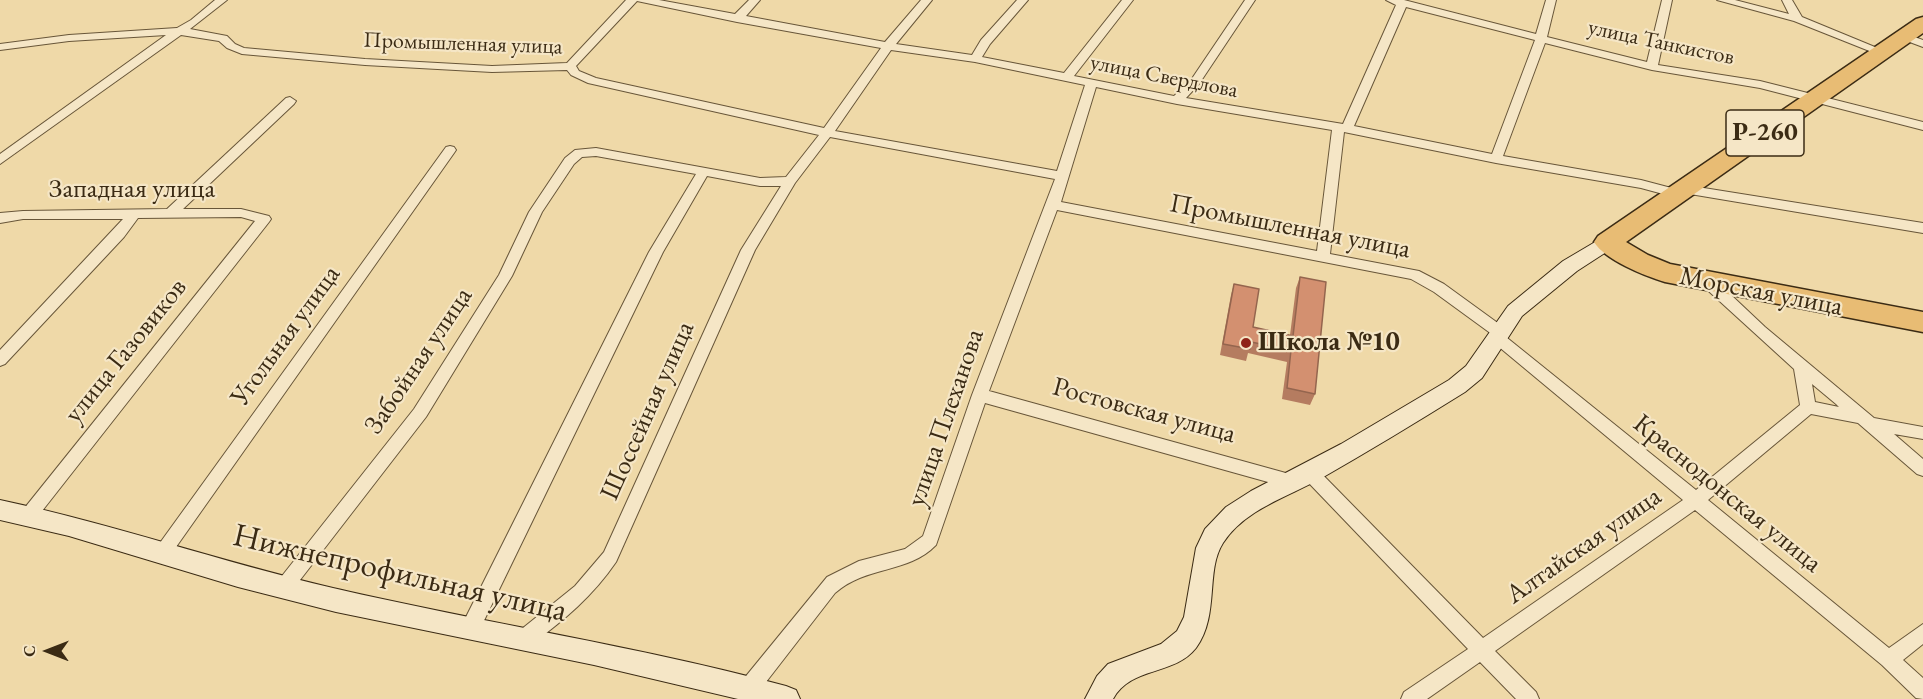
<!DOCTYPE html>
<meta charset="utf-8">
<style>
body{margin:0}
#map{position:relative;width:1923px;height:699px;overflow:hidden;background:#efd9a8;font-family:"EB Garamond",serif}
canvas{display:block}
.north{position:absolute;left:18px;top:621px;width:60px;height:60px;-webkit-text-stroke:4px #f5e6c6;paint-order:stroke;rotate:270deg;font-size:16px;font-weight:700;line-height:24px;text-align:center;color:#3b2b14}
.north::after{content:'';display:block;margin:auto;width:21px;height:27px;background:#3b2b14;clip-path:polygon(50% 0,100% 100%,50% 72%,0 100%)}
</style>
<div id="map">
<canvas width="1923" height="699"></canvas>
<div class="north">С</div>
</div>
<script>
const c = document.querySelector('canvas').getContext('2d');
c.lineJoin = 'round';
function trace(path, color, width, dash) { c.strokeStyle = color; c.lineWidth = width; c.lineCap = dash ? 'butt' : 'round'; c.setLineDash(dash || []); c.stroke(path); }
function fillPath(path, color) { c.fillStyle = color; c.fill(path, 'evenodd'); }
function drawText(font, color, halo, rows, align = 'center') {
  c.font = font + ' "EB Garamond",serif'; c.lineWidth = 4.5; c.setLineDash([]); c.textBaseline = 'middle'; c.strokeStyle = halo; c.fillStyle = color; for (const [text, x, y, turn = 0] of rows) {
    c.save(); c.translate(x, y); c.rotate((+turn || 0) * Math.PI / 180); c.textAlign = isNaN(turn) ? turn : align; if (halo) c.strokeText(text, 0, 0); c.fillText(text, 0, 0); c.restore();
  }
}
const street = new Path2D(`
 M 215,0 L 227,0 L 190,29 L 227,36 L 235,44 L 244,48 L 365,59 L 492,66 L 567,63 L 626,0 L 659,0 L 735,14 L 749,0 L 760,0 L 746,16 L 885,42 L 921,0 L 932,0 L 896,44 L 972,55 L 981,40 L 1017,0 L 1028,0 L 990,44 L 982,57 L 1064,73 L 1122,0 L 1133,0 L 1074,76 L 1174,96 L 1191,80 L 1245,0 L 1255,0 L 1199,84 L 1186,98 L 1343,124 L 1396,5 L 1386,0 L 1404,0 L 1536,34 L 1546,0 L 1556,0 L 1547,37 L 1647,62 L 1662,0 L 1672,0 L 1658,65 L 1760,81 L 1923,122 L 1923,130 L 1760,88 L 1652,70 L 1545,43 L 1503,156 L 1641,180 L 1679,190 L 1680,186 L 1685,185 L 1923,223 L 1923,233 L 1684,193 L 1683,197 L 1678,198 L 1641,188 L 1496,163 L 1344,132 L 1330,254 L 1419,271 L 1444,284 L 1506,329 L 1508,333 L 1506,337 L 1696,490 L 1800,405 L 1794,369 L 1703,286 L 1701,282 L 1703,278 L 1713,278 L 1765,327 L 1874,418 L 1923,427 L 1923,439 L 1894,434 L 1923,459 L 1923,476 L 1917,474 L 1858,423 L 1811,414 L 1708,500 L 1889,648 L 1923,624 L 1923,644 L 1903,660 L 1923,678 L 1923,699 L 1916,698 L 1882,665 L 1695,510 L 1495,651 L 1536,692 L 1539,699 L 1516,699 L 1480,662 L 1427,699 L 1401,699 L 1404,692 L 1468,649 L 1304,478 L 1302,473 L 1304,468 L 1310,466 L 1316,468 L 1483,638 L 1683,500 L 1493,342 L 1491,338 L 1493,335 L 1434,292 L 1411,279 L 1057,210 L 989,391 L 1293,475 L 1299,477 L 1301,482 L 1299,487 L 1293,489 L 985,403 L 936,545 C 908,574 867,565 835,593 L 756,695 L 749,697 L 742,695 L 739,688 L 742,681 L 827,577 L 859,561 L 905,549 L 923,536 L 972,395 L 1055,179 L 830,137 L 795,183 L 755,250 L 616,562 C 593,596 564,620 532,644 L 525,647 L 518,644 L 516,638 L 518,632 L 575,586 L 604,552 L 741,250 L 781,186 L 760,186 L 707,176 L 663,252 L 477,635 L 470,638 L 463,635 L 461,629 L 463,623 L 649,252 L 696,174 L 596,156 L 582,157 L 574,164 L 542,212 L 512,276 L 426,417 L 290,593 L 284,595 L 278,593 L 275,587 L 278,581 L 414,409 L 499,275 L 529,212 L 565,158 L 575,150 L 596,148 L 760,178 L 786,177 L 819,135 L 588,83 L 571,75 L 567,70 L 492,72 L 365,65 L 242,54 L 227,48 L 219,41 L 181,35 L 0,164 L 0,154 L 166,35 L 69,41 L 0,50 L 0,44 L 69,35 L 177,28 L 191,20 ZM 637,1 L 737,22 L 881,48 L 824,128 L 596,78 L 579,71 L 576,66 ZM 1406,7 L 1535,40 L 1492,154 L 1354,126 ZM 891,50 L 975,62 L 1085,85 L 1057,171 L 835,131 ZM 1096,87 L 1177,104 L 1332,130 L 1317,251 L 1061,202 ZM 1812,384 L 1836,404 L 1839,407 L 1815,402 Z
 M 1717,0 L 1735,0 L 1789,14 L 1782,0 L 1792,0 L 1802,17 L 1887,52 L 1881,55 L 1877,54 L 1794,21 Z
 M 1903,33 L 1923,40 L 1923,47 L 1899,38 L 1897,36 Z
 M 290,97 L 296,101 L 294,104 L 183,209 L 241,209 L 269,216 L 271,219 L 269,222 L 35,520 L 29,522 L 23,520 L 20,515 L 23,510 L 255,221 L 241,217 L 138,218 L 124,237 L 5,364 L 0,366 L 0,350 L 123,219 L 23,219 L 0,223 L 0,213 L 23,211 L 167,209 L 286,98 Z
 M 450,146 L 454,147 L 456,150 L 454,153 L 169,557 L 163,560 L 157,557 L 154,552 L 157,547 L 446,147 Z`);
const secondary = new Path2D(`
 M 1607,235 L 1614,237 L 1617,242 L 1614,247 L 1577,271 L 1522,316 L 1482,378 L 1465,392 C 1417,422 1369,451 1320,479 C 1287,497 1244,510 1223,543 C 1205,571 1220,615 1196,648 C 1174,676 1131,666 1113,699 L 1085,699 L 1097,676 L 1108,664 L 1161,644 L 1177,631 L 1184,617 L 1196,548 L 1205,529 L 1226,507 L 1251,491 L 1341,444 L 1449,380 L 1466,366 L 1508,306 L 1563,261 Z
 M 0,500 C 113,524 221,562 333,588 C 484,623 637,646 786,686 L 796,690 L 800,699 L 738,699 L 594,665 L 336,612 L 238,587 L 69,536 L 0,520 Z`);
const highway = new Path2D(`
 M 1923,17 L 1923,33 L 1626,242 L 1648,255 L 1670,264 L 1923,312 L 1923,332 L 1665,282 C 1645,276 1605,260 1594,242 L 1598,236 L 1916,19 Z`);
const wall = new Path2D(`
 M 1300,277 L 1315,394 L 1310,405 L 1282,399 L 1287,362 L 1248,353 L 1246,361 L 1220,355 L 1231,295 L 1234,284 L 1253,327 L 1290,335 L 1296,288 Z`);
const building = new Path2D(`
 M 1300,277 L 1326,282 L 1315,394 L 1287,388 L 1291,350 L 1251,342 L 1250,349 L 1223,344 L 1234,284 L 1259,289 L 1253,327 L 1293,336 Z`);
const markers = [
 [1246,343,6,"#8f2418"]
];
const farStreetnames = [
 ["улица Танкистов",1661,43,12],
 ["Промышленная улица",463,44,2],
 ["улица Свердлова",1164,77,11]
];
const shields = [
 [1765,133,78]
];
const shieldNames = [
 ["Р-260",1765,133]
];
const streetNames = [
 ["Западная улица",132,190],
 ["Промышленная улица",1290,227,11],
 ["Морская улица",1761,292,11],
 ["Угольная улица",286,336,-54],
 ["улица Газовиков",126,351,-51],
 ["Забойная улица",419,361,-56],
 ["Шоссейная улица",648,411,-66],
 ["Ростовская улица",1144,411,15],
 ["улица Плеханова",946,418,-71],
 ["Краснодонская улица",1727,494,39],
 ["Алтайская улица",1584,546,-35]
];
const poiNames = [
 ["Школа №10",1258,343]
];
const nearStreetnames = [
 ["Нижнепрофильная улица",400,574,13]
];
trace(street, '#685639', 2);
trace(secondary, '#3b2b14', 2);
trace(highway, '#3b2b14', 3);
fillPath(street, '#f5e6c6');
fillPath(secondary, '#f5e6c6');
fillPath(highway, '#e8bc74');
fillPath(wall, '#b57c60');
fillPath(building, '#d39070');
trace(building, '#94654e', 1.5);
for (const [x, y, r, color] of markers) { const dot = new Path2D(); dot.arc(x, y, r, 0, 2 * Math.PI); c.fillStyle = color; c.fill(dot); trace(dot, '#f5e6c6', 2); }
drawText('22px', '#3b2b14', '#f5e6c6', farStreetnames);
for (const [x, y, w] of shields) { const box = new Path2D(); box.roundRect(x - w / 2, y - 23, w, 46, 4.5); c.fillStyle = '#f5e6c6'; c.fill(box); trace(box, '#3b2b14', 1.5); }
drawText('bold 26px', '#3b2b14', null, shieldNames);
drawText('27px', '#3b2b14', '#f5e6c6', streetNames);
drawText('bold 27px', '#3b2b14', '#f5e6c6', poiNames, 'left');
drawText('33px', '#3b2b14', '#f5e6c6', nearStreetnames);
</script>
